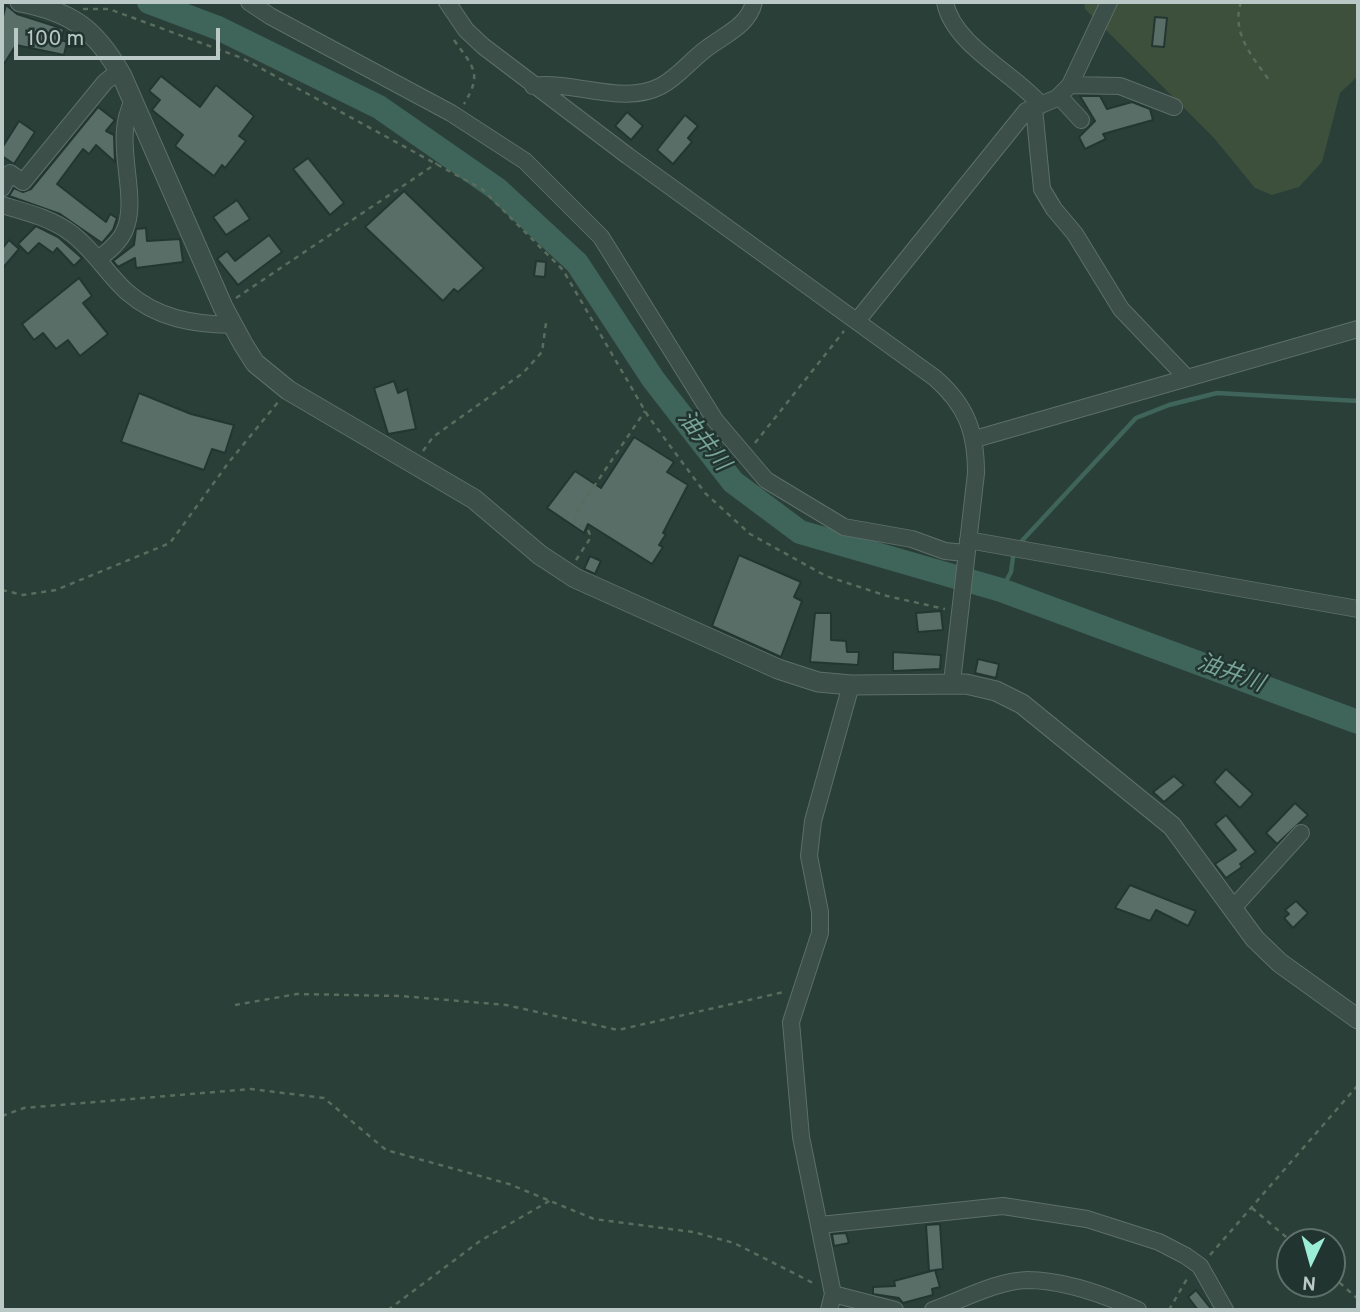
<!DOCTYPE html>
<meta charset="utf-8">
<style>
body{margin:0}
#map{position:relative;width:1360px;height:1312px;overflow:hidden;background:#293f38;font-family:Overpass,sans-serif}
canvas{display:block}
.frame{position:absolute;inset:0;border:4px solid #bac9c5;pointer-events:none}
.north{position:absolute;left:1276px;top:1228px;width:70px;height:70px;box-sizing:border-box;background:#22342f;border:2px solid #5f706b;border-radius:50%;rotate:185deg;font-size:19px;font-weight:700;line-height:28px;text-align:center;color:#bac9c5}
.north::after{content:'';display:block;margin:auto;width:24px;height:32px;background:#9bedd6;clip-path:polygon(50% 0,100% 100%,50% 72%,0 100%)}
.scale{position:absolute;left:14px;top:28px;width:206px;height:32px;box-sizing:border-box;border:4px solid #bac9c5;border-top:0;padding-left:9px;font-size:21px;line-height:24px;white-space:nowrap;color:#bac9c5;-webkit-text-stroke:5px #22342f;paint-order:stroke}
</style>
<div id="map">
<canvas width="1360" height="1312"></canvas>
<div class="frame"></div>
<div class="north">N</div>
<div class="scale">100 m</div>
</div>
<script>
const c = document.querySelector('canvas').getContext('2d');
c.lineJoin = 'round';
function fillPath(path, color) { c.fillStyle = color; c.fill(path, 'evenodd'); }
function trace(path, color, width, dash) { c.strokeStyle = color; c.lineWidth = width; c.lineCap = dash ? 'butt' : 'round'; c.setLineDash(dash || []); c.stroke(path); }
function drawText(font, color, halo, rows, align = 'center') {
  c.font = font + ' Overpass,"Noto Sans JP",sans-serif'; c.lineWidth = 5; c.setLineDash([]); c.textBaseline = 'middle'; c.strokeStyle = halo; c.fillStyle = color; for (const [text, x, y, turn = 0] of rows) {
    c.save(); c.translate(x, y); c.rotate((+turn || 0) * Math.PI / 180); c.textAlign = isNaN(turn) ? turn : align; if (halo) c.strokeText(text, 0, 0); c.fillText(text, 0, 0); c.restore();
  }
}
const green = new Path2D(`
 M 1084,2 L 1358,2 L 1358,76 L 1340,93 L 1322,162 L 1299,187 L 1272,195 L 1255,188 L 1213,137 L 1085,9 Z`);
const stream = new Path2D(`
 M 1019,544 L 1136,418 L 1169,405 L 1217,393 L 1358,401
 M 1001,590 L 1011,572 L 1014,550`);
const river = new Path2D(`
 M 149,2 L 218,28 L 379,107 L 497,189 L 577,263 L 653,379 L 733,482 L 800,532 L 1001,590 L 1358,722`);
const building = new Path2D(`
 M 6,5 L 17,14 L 64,29 L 61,40 L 67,42 L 64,55 L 16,45 L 2,67 L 2,20 Z
 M 1155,17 L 1167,18 L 1164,47 L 1152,46 Z
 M 161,76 L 200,107 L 216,85 L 254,116 L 239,136 L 246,141 L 225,168 L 222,165 L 214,176 L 175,146 L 183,135 L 152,110 L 160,100 L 149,91 Z
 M 1080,96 L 1100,96 L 1107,109 L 1132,102 L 1150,109 L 1153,120 L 1103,134 L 1106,139 L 1085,149 L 1079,137 L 1095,121 Z
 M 98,107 L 115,120 L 106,131 L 114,135 L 115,162 L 96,145 L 89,154 L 83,149 L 57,184 L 106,222 L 110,214 L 117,218 L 113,230 L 102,243 L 60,214 L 9,196 L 14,188 L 23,192 L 31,189 Z
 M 627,112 L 643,126 L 631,140 L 615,126 Z
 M 685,115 L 698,126 L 688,138 L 692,142 L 673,164 L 657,150 Z
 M 19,121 L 35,132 L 14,164 L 2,156 L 2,148 Z
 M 308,158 L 344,203 L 330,215 L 293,169 Z
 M 404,191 L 484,268 L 458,292 L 454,289 L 443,301 L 365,227 Z
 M 237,200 L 250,219 L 226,235 L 213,217 Z
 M 36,226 L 58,237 L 82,258 L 74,266 L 57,248 L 53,253 L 39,243 L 28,254 L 18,244 Z
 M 146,228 L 147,241 L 180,239 L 183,262 L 136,268 L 135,258 L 118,267 L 113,261 L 134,245 L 136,229 Z
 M 269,235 L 282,252 L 238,285 L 217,259 L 227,251 L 235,261 Z
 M 9,240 L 19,249 L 2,269 L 2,249 Z
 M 536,261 L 546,262 L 545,277 L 534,276 Z
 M 79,278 L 92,296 L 83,303 L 108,334 L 80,356 L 68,340 L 56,349 L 43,333 L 34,340 L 22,324 Z
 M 394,381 L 398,393 L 407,389 L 416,429 L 388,434 L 374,388 Z
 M 139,393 L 191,414 L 234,425 L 225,453 L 212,449 L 204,470 L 121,442 Z
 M 634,437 L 674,462 L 667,472 L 688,485 L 663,533 L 666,534 L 659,545 L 663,547 L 652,564 L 588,524 L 584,533 L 547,508 L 575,471 L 601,488 Z
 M 739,555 L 801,582 L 794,597 L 802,601 L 781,657 L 712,626 Z
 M 590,556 L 601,561 L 595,574 L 584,569 Z
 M 941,611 L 943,630 L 918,632 L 916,613 Z
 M 815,613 L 831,613 L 831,640 L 846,641 L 847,652 L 859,652 L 858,665 L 810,662 Z
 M 893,652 L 941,655 L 940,669 L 893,671 Z
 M 978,659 L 999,664 L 996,678 L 975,673 Z
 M 1226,769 L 1253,794 L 1240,808 L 1214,782 Z
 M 1174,776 L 1184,785 L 1164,802 L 1153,792 Z
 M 1295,803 L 1308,815 L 1277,844 L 1266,833 Z
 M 1226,815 L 1256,852 L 1240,864 L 1242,867 L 1226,878 L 1215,864 L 1236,850 L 1215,824 Z
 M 1130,885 L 1196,911 L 1188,926 L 1156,910 L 1150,921 L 1115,908 Z
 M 1296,901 L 1308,913 L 1293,928 L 1284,918 L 1289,914 L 1285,910 Z
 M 940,1224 L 943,1269 L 935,1270 L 940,1287 L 932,1289 L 933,1295 L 903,1303 L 899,1298 L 873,1294 L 873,1287 L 895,1286 L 894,1281 L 935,1270 L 929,1271 L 926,1225 Z
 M 846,1233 L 849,1243 L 834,1246 L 832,1234 Z
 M 1196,1290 L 1212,1310 L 1198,1310 L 1188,1297 Z`);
const path = new Path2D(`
 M 1241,2 C 1231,33 1252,56 1269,80
 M 83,9 L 109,9 L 242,58 L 482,189 L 563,270 L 648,416 L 705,493 L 750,534 L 826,576 L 887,596 L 945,609
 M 454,40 C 473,67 483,73 464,104
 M 236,298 L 437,163
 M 755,443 L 844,331
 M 423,451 L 433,437 L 523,373 L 542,352 L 546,323
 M 576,560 L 591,537 L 588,530 L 575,521 L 576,513 L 645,411
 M 2,590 L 23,595 L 56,590 L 170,543 L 229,462 L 279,401
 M 235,1005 L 297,994 L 401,996 L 506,1005 L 618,1030 L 784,992
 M 2,1116 L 24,1108 L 251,1089 L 324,1098 L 386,1150 L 509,1184 L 594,1219 L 693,1232 L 734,1243 L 815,1284
 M 1252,1208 L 1292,1242
 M 1210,1255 L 1358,1085
 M 1332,1276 L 1358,1299
 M 388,1310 L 480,1241 L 551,1200
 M 1169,1310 L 1188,1277`);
const minor = new Path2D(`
 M 249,2 L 270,16 L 451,113 L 525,161 L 601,237 L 715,420 L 766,480 L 844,527 L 912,539 L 945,551 L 966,553
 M 447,2 L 466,30 L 483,46 L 628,156 L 935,378 C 967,406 976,432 976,473 L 952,682
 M 945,2 C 953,45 1014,73 1041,105
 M 1070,85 L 1120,86 L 1174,107
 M 533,86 C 573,80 623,106 661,86 C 680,76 692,58 710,46 C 728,33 749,24 754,2
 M 1059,96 L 1081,120
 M 1034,108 L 1042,189 L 1054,209 L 1075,234 L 1121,309 L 1185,376
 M 2,188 L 10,173 L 23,182 L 105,82 L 119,71
 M 2,205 C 26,212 51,218 71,233 C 93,249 107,274 127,292 C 158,319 193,324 232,325
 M 98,260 C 108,251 119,243 124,232 C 141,196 111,142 133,101
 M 857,321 L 1026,111 L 1057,98 L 1070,85 L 1109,2
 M 975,439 L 1358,329
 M 968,540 L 1358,609
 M 1233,908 L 1301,833
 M 820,1225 L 1003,1206 L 1087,1219 L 1159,1242 L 1186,1256 L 1200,1266 L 1225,1310
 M 833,1294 L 895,1310
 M 829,1310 L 833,1294 L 801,1137 L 791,1022 L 820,933 L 820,912 L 809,856 L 813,821 L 851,685
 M 933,1310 C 962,1300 996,1281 1027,1280 C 1064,1280 1105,1295 1138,1310`);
const tertiary = new Path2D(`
 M 20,2 C 73,12 96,30 122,76 L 223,307 L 243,344 L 255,363 L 288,390 L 474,499 L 540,555 L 575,578 L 778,669 L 818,682 L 851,685 L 966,684 L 996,691 L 1022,704 L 1172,826 L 1255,939 L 1280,963 L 1358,1019`);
const waterNames = [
 ["油井川",702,442,52],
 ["油井川",1230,675,20]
];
fillPath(green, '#3c503c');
trace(stream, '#3f645a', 4.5);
trace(river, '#3f645a', 24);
fillPath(building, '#586e67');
trace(building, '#243631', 2);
trace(minor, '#5e6f6a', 18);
trace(tertiary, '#5e6f6a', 21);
trace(path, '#596c5e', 2.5, [5, 5]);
trace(minor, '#3d4f49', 16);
trace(tertiary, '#3d4f49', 19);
drawText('italic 23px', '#77a496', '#22342f', waterNames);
</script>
